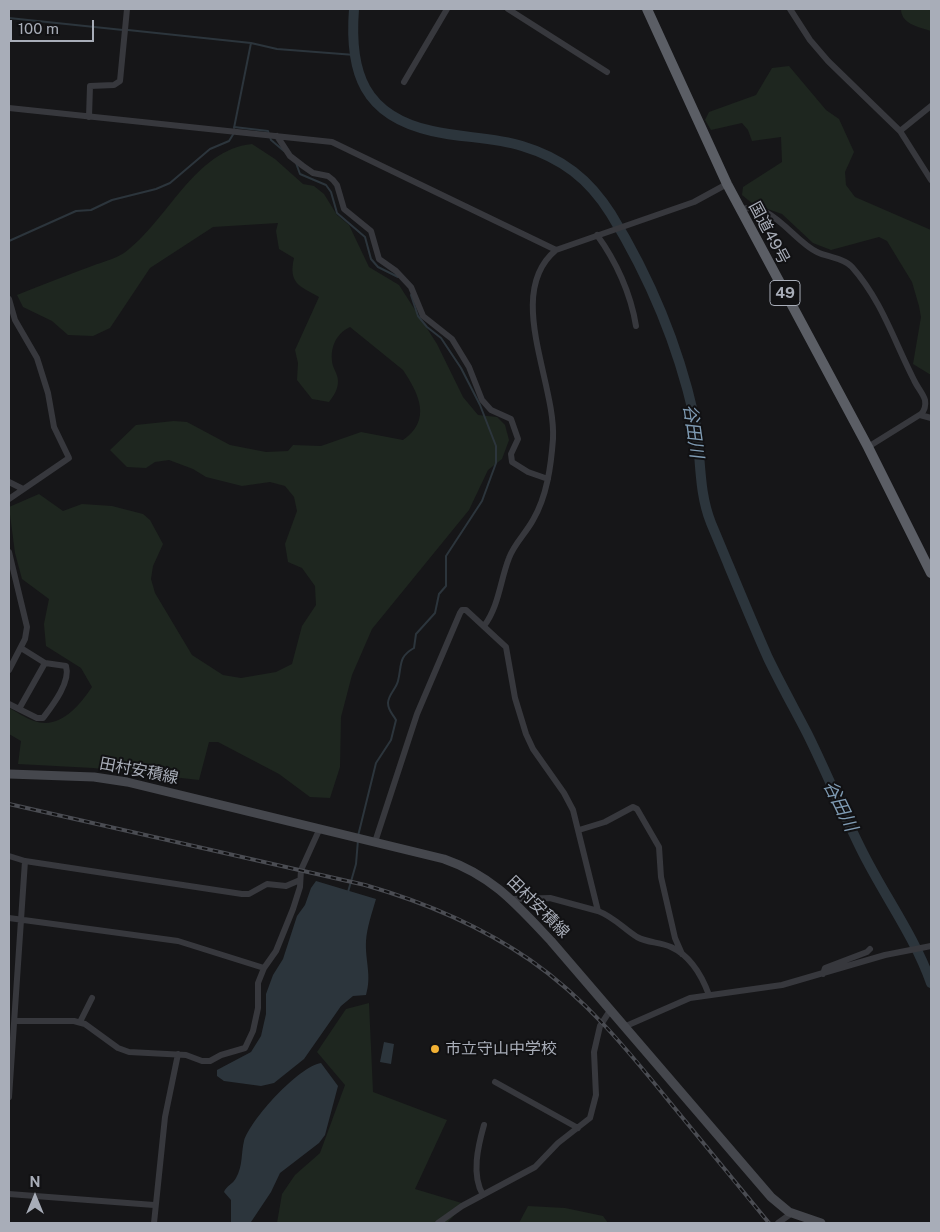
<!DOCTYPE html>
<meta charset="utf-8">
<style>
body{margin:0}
#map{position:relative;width:940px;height:1232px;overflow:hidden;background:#161618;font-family:"Public Sans",sans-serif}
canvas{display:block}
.frame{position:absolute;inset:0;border:10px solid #a8adb8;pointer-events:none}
.north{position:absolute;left:10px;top:1172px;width:50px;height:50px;-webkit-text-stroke:4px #111113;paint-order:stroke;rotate:0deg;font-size:14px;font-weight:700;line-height:20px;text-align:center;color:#a8adb8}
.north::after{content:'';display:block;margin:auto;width:18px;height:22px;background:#a8adb8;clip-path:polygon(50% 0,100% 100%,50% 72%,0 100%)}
.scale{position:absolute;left:10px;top:20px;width:84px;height:22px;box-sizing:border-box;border:2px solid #a8adb8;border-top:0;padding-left:6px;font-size:15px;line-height:18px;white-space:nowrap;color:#a8adb8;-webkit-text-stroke:4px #111113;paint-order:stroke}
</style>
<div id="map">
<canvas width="940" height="1232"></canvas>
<div class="frame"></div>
<div class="north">N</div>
<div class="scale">100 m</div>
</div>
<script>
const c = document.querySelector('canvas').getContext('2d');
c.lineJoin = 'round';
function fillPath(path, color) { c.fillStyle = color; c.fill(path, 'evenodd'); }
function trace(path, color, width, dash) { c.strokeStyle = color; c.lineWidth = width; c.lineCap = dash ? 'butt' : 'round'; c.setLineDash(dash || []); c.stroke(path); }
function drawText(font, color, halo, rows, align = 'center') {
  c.font = font + ' "Public Sans","Noto Sans JP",sans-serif'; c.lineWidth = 4; c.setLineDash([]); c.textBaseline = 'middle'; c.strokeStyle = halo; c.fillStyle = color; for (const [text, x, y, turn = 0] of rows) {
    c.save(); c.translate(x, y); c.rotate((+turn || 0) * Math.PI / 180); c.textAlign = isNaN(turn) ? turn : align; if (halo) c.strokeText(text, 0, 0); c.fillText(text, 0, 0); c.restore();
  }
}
const green = new Path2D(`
 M 901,9 L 931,9 L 931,31 C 919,27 901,24 901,9 Z
 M 789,66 L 826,110 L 839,119 L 854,152 L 845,172 L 846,185 L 855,197 L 931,230 L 931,375 L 913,364 L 921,317 L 919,306 L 912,282 L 887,241 L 879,237 L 831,250 L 813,243 L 782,214 L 753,204 L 742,195 L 743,187 L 782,162 L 781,137 L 752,141 L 748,130 L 742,123 L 711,130 L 705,120 L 709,112 L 756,95 L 772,68 Z
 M 252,144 L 275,159 L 303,184 L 314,186 L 324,194 L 337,215 L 349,225 L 369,267 L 399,285 L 437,344 L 463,397 L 478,415 L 497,417 L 505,425 L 509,440 L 502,459 L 488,470 L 469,510 L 372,629 L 352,675 L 341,717 L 340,767 L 330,798 L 310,797 L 279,774 L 218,742 L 209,742 L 199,780 L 93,768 L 18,764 L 21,741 L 9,734 L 9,708 C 17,712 25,718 34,721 C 60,730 79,706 92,687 L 81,668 L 46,646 L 44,624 L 49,599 L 22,579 L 15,553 L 9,507 L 39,494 L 63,511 L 82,504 L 112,506 L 143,514 L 150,520 L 163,544 L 153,566 L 151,579 L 155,593 L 192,655 L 223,675 L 241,678 L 276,672 L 292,664 L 302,626 L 316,605 L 315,586 L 302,568 L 288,562 L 285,544 L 297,511 L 294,497 L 285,486 L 270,482 L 242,486 L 206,477 L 193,469 L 169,460 L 155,462 L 146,468 L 127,467 L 110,450 L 136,425 L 174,421 L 187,422 L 230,445 L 266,452 L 288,451 L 293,445 L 321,446 L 361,432 L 403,440 C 432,420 419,394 403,370 L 350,327 C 335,334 329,350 333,366 C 335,371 338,376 338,381 C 338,390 334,395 329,402 L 312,399 L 297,380 L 298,363 L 295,350 L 319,297 C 300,286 288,284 294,258 L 279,249 L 276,231 L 278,223 L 213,227 L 150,268 L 110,328 L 93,336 L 68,335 L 52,321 L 23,307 L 17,295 C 42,285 67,275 92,266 C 102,262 115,259 124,253 C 168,221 194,150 252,144 Z
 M 369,1003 L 373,1092 L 447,1120 L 415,1189 L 465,1204 L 447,1223 L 277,1223 L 282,1194 L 295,1175 L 320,1153 L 345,1085 L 317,1052 L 346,1009 Z
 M 528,1206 L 565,1208 L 603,1216 L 608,1223 L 519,1223 Z`);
const water = new Path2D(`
 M 316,881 L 376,899 C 372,913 367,927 366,941 C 365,961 372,975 366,995 L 353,996 L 341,1006 L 304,1059 L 274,1083 L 261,1086 L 224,1081 L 217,1076 L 217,1070 L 251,1052 L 261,1036 L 266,1014 L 266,994 L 273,975 L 283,959 L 297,916 L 305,905 L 311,888 Z
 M 384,1042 L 394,1044 L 391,1064 L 380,1062 Z
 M 321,1063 L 338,1086 L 325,1135 L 319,1143 L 280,1173 L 271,1192 L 251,1222 L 231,1223 L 231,1200 L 224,1192 C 226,1186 233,1184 236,1178 C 243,1166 241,1153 244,1141 C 251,1119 298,1067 321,1063 Z`);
const stream = new Path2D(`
 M 9,18 L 123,30
 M 128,30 L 251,43 L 277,49 L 355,55
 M 234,127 L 268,131 L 271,140 L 284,151
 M 234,128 L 251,43
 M 296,163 L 300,174 L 326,185 L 331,192 L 337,213 L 365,237 L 371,259 L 378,267 L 398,277
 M 9,241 L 76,211 L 91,210 L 112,200 L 156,189 L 170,183 L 210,149 L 229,141 L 234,133
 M 358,836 L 376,763 L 391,740 L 396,720 C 393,714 388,711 388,703 C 388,695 396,689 398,681 C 402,665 398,657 414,648 L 416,634 L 435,613 L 439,594 L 446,586 L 446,556 L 482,501 L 496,463 L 496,446 L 480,405 L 461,368 L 441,338 L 427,327 L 418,316 L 411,295
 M 348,892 L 356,864 L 358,840`);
const river = new Path2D(`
 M 354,9 C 349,73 364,116 432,131 C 462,138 493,137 522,146 C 562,158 589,179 611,214 C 649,276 678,345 694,416 C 702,452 697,488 711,523 C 730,568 748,613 768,658 C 780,683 794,708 807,733 C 826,771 842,811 861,849 C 883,894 914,935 931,983`);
const minor = new Path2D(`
 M 508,9 L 607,72
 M 790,9 L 810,40 L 828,61 L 900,131 L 931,180
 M 404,82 L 447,9
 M 9,108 L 332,142 L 556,250
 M 89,117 L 90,86 L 114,85 L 120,81 L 127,9
 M 900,131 L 931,106
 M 277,136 L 290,156 L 303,166 L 313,173 L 328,176 L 333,180 L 337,185 L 344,209 L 371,231 L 379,259 L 396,271 L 411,287 L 423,316 L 452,339 L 469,367 L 482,400 L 491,410 L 511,419 L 518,439 L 511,454 L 512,462 L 528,472 L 548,479
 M 739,210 C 770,198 793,241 817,252 C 827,257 844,258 852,267 C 882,301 894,341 914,380 C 917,387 923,393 925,400 C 926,406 925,410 921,414 L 868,447
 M 597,235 C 616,261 631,294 636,326
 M 9,299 L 15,320 L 37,358 L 48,393 L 54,427 L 69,458 L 9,499
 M 920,415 L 931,418
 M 9,482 L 23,489
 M 9,552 L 27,627 L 25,639 L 9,670
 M 484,626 C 499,606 500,581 509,558 C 514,544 526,533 533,520 C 547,496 551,466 553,439 C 556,382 504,293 556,250 L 694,202 L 727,184
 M 9,704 L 37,718 L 43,718 C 52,706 71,682 66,666 L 45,663 L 21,648
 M 19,709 L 45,663
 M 579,830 L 605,822 L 633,807 L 637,809 L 659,847 L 661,877 L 675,938 L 682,954
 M 375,842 L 417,714 L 460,613 L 462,610 L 466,610 L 506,647 L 515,698 L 526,734 L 533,749 L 564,793 L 573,810 L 598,911 C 614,917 624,929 637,937 C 648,943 660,942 671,947 C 691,956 702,976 709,995
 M 9,856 L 25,861 L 9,1097
 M 25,861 L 242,894 L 249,894 L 267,884 L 286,886 L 300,880
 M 513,899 L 550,898 L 598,911
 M 9,918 L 178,941 L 264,968
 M 823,974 L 825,968 L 867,952 L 870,949
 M 15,1021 L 74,1021 L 85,1024 L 118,1048 L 129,1052 L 186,1055 L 202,1061 L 210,1061 L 221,1055 L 245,1048 L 253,1031 L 258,1008 L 258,983 L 264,968 L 276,951 L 293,909 L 300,887 L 301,870 L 320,828
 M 80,1022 L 92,998
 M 626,1026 L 690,998 L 782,985 L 885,955 L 931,946
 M 495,1082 L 578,1128
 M 9,1194 L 154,1205
 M 483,1195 C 471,1175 478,1146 484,1125
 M 154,1223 L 165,1117 L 178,1054
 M 438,1223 L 462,1206 L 535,1167 L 558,1143 L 590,1118 L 596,1095 L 594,1052 L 600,1026 L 611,1009
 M 778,1223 L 792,1213`);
const secondary = new Path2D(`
 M 9,774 L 94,777 L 127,782 L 444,859 C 493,876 517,905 551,941 L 771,1197 L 789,1212 L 821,1223`);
const trunk = new Path2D(`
 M 647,9 L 727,184 L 868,447 L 931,573`);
const rail = new Path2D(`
 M 9,804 L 365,885 C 424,902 479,925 530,960 C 585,998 626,1048 668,1100 C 702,1141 735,1182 769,1223`);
const markers = [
 [435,1049,5,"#f2b134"]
];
const shields = [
 [785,293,30]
];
const shieldNames = [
 ["49",785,293]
];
const streetNames = [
 ["国道49号",769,233,62],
 ["田村安積線",139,771,11],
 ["田村安積線",538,907,45]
];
const poiNames = [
 ["市立守山中学校",445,1049]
];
const waterNames = [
 ["谷田川",693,431,82],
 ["谷田川",840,806,64]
];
fillPath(green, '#1e261f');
fillPath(water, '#2c353c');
trace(stream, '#2c353c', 2);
trace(river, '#2c353c', 10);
trace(minor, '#37383d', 6);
trace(secondary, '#45474d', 9);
trace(trunk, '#5b5e65', 10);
trace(rail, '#4a4c52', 4);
trace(rail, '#111113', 2, [5.5]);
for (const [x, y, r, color] of markers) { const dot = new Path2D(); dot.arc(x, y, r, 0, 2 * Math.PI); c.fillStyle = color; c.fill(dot); trace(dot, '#111113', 2); }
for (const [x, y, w] of shields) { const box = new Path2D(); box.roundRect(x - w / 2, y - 12.5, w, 25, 4); c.fillStyle = '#111113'; c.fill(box); trace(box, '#a8adb8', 1); }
drawText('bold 15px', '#a8adb8', null, shieldNames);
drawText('16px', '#a8adb8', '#111113', streetNames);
drawText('16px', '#a8adb8', '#111113', poiNames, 'left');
drawText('italic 18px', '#7f9bb3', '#111113', waterNames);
</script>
